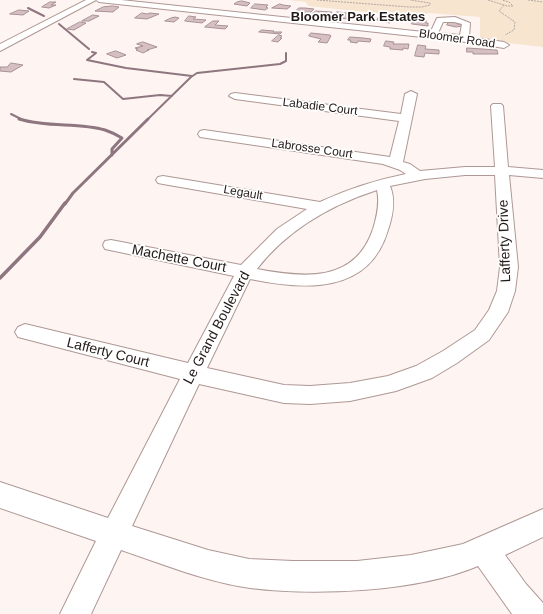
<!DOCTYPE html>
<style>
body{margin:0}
canvas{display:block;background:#fef4f2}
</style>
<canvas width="543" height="614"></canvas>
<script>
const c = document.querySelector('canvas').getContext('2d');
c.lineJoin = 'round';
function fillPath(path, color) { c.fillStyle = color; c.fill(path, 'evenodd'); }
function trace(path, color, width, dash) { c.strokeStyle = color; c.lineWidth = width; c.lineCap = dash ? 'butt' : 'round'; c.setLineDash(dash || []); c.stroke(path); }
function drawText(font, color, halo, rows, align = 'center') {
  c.font = font + ' Helvetica,sans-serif'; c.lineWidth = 3.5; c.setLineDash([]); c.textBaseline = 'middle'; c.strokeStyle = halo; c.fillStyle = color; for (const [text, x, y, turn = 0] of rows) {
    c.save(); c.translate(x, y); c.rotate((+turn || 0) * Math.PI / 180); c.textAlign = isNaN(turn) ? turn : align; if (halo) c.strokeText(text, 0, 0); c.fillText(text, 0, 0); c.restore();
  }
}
const green = new Path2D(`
 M 288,0 L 543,0 L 543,47 L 480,40 L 480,17 L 428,13 L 421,18 L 308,6 L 306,2 Z`);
const streamFar2 = new Path2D(`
 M 28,8 L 44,16
 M 59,24 L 89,49
 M 92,52 L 96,53 L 87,60 L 126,68 L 192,76
 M 74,79 L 104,82 L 123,99 L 160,95 L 172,96
 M 11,114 L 23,120
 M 147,120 L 191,77 L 197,73 L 280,64 L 286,61 L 286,53`);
const streamFar1 = new Path2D(`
 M 19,119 C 48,128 79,122 105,130 C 111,132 117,135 122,138 L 112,149 L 112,155
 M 65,204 L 73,193 L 148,119`);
const stream = new Path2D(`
 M 0,278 L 40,237 L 65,203`);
const building = new Path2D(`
 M 242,1 L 250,3 L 247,6 L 234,4 L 237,2 Z
 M 50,2 L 56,2 L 51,5 L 56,5 L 49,8 L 42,7 Z
 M 255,4 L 268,5 L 266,7 L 268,8 L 265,10 L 251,8 Z
 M 280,4 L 283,5 L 291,6 L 287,9 L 272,8 Z
 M 113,6 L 119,7 L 113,12 L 95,11 L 103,7 Z
 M 299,8 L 305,8 L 314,9 L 311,12 L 294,13 Z
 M 19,10 L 29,11 L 23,15 L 10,14 Z
 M 316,11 L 330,12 L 332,12 L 329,17 L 312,14 Z
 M 337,12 L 349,13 L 351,14 L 347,19 L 339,18 L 341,17 L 334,15 Z
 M 142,13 L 147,14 L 150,13 L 159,14 L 147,19 L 135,18 Z
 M 93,15 L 99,16 L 89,21 L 82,21 Z
 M 358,15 L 374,17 L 372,21 L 365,21 L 365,19 L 355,20 Z
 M 189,16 L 196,17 L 193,19 L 206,20 L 202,23 L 185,21 Z
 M 380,16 L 393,18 L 390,23 L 377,20 Z
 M 171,18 L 175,17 L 179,18 L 174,22 L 165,21 Z
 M 413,20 L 426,20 L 426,23 L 428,23 L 428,26 L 412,24 Z
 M 450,20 L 457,20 L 457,24 L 462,24 L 462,26 L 456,27 L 447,25 Z
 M 213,21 L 219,21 L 215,25 L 228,26 L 225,29 L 205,27 Z
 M 80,22 L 86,23 L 74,30 L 67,29 Z
 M 262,30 L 274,31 L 273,32 L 282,32 L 280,34 L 259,32 Z
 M 311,33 L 330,35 L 331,36 L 327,43 L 318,42 L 321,39 L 309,36 Z
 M 279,35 L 282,36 L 280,38 L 282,38 L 278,42 L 272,41 Z
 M 350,37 L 363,38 L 371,39 L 370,42 L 358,41 L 357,43 L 350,42 L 351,40 L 348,40 Z
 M 386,41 L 394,42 L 393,44 L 409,44 L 408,49 L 403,48 L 403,50 L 390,49 L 390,47 L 384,46 Z
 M 143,42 L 157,47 L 147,50 L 149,50 L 143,53 L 136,50 L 138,49 L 135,48 L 143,46 L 137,44 Z
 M 418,45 L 426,46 L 425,49 L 439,50 L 439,54 L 425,53 L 424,57 L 415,56 Z
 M 467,48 L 497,50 L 498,54 L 473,54 L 473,52 L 467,52 Z
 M 116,51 L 126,55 L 117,58 L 107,54 Z
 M 11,63 L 23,65 L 11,72 L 0,71 L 0,67 L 7,67 Z`);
const path = new Path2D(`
 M 317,0 L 409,7 L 422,7 L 430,5 L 430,3 L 410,0
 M 488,0 L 507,6 L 513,6 L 509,2 L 502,0
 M 528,0 L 543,2
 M 504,5 L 499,11 L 515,22 L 514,30 L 505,35`);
const minor = new Path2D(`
 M 86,0 L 121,0 L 424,32 L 432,29 L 437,18 L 455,17 L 470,23 L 469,37 L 504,42 L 509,45 L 504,48 L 459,41 L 99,2 L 96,0 L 0,51 L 0,44 ZM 443,22 L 454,22 L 462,24 L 460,35 L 438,33 Z
 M 411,91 L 417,94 L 403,162 L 410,164 L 420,171 L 465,167 L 495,167 L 491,106 L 493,104 L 501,104 L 503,106 L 508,167 L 543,170 L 543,178 L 509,175 L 518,267 L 515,291 L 508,312 L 489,340 L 457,363 L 432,378 L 396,391 L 350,401 L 310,404 L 284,403 L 199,384 L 132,526 L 208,550 L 249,559 L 293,561 L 357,561 L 411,555 L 463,544 L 543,509 L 543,537 L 505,555 L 526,584 L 543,603 L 543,614 L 512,614 L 478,566 C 417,592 315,596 250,588 C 206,582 163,564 121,550 L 91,614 L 60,614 L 96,541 L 0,508 L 0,482 L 108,518 L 180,379 L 18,337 L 15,332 L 18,327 L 25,324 L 188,363 L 234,276 L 105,249 L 103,245 L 105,241 L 111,240 L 241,265 L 277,229 L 307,209 L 163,184 L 158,183 L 156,180 L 158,177 L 163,176 L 320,202 C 348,189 376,180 406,174 L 400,170 L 383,164 L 200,137 L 198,134 L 200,131 L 204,130 L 390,157 L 399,121 L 235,99 L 229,96 L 231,94 L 235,93 L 401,114 L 405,94 ZM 465,175 L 495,175 L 500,267 L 497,291 L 489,310 L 475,330 L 443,351 L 416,366 L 388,376 L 350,383 L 310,386 L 284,385 L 207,368 L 250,279 C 304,290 369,295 388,230 C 393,215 396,200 390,186 L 425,179 ZM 377,190 C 380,203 377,216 373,229 C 355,283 304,278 257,269 C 287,230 331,205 377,190 Z`);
const farStreetnames = [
 ["Bloomer Road",457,39,8],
 ["Labadie Court",320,107,7],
 ["Labrosse Court",312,149,8],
 ["Legault",243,193,10]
];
const farNeighbourhoodnames = [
 ["Bloomer Park Estates",358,17]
];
const streetNames = [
 ["Lafferty Drive",505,241,-92],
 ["Machette Court",179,259,11],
 ["Le Grand Boulevard",217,328,-62],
 ["Lafferty Court",108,353,14]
];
fillPath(green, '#f8e5cf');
trace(streamFar2, '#8e7680', 2);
trace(streamFar1, '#8e7680', 3);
trace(stream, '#8e7680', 3.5);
fillPath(building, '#d6bfc2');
trace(building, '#a89295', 1);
trace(minor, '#ae9894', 2);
trace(path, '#b1a7a5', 1, [2, 1]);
fillPath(minor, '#fff');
drawText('12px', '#221a18', '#fff', farStreetnames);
drawText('bold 13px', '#221a18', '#fff', farNeighbourhoodnames);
drawText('14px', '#221a18', '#fff', streetNames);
</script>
